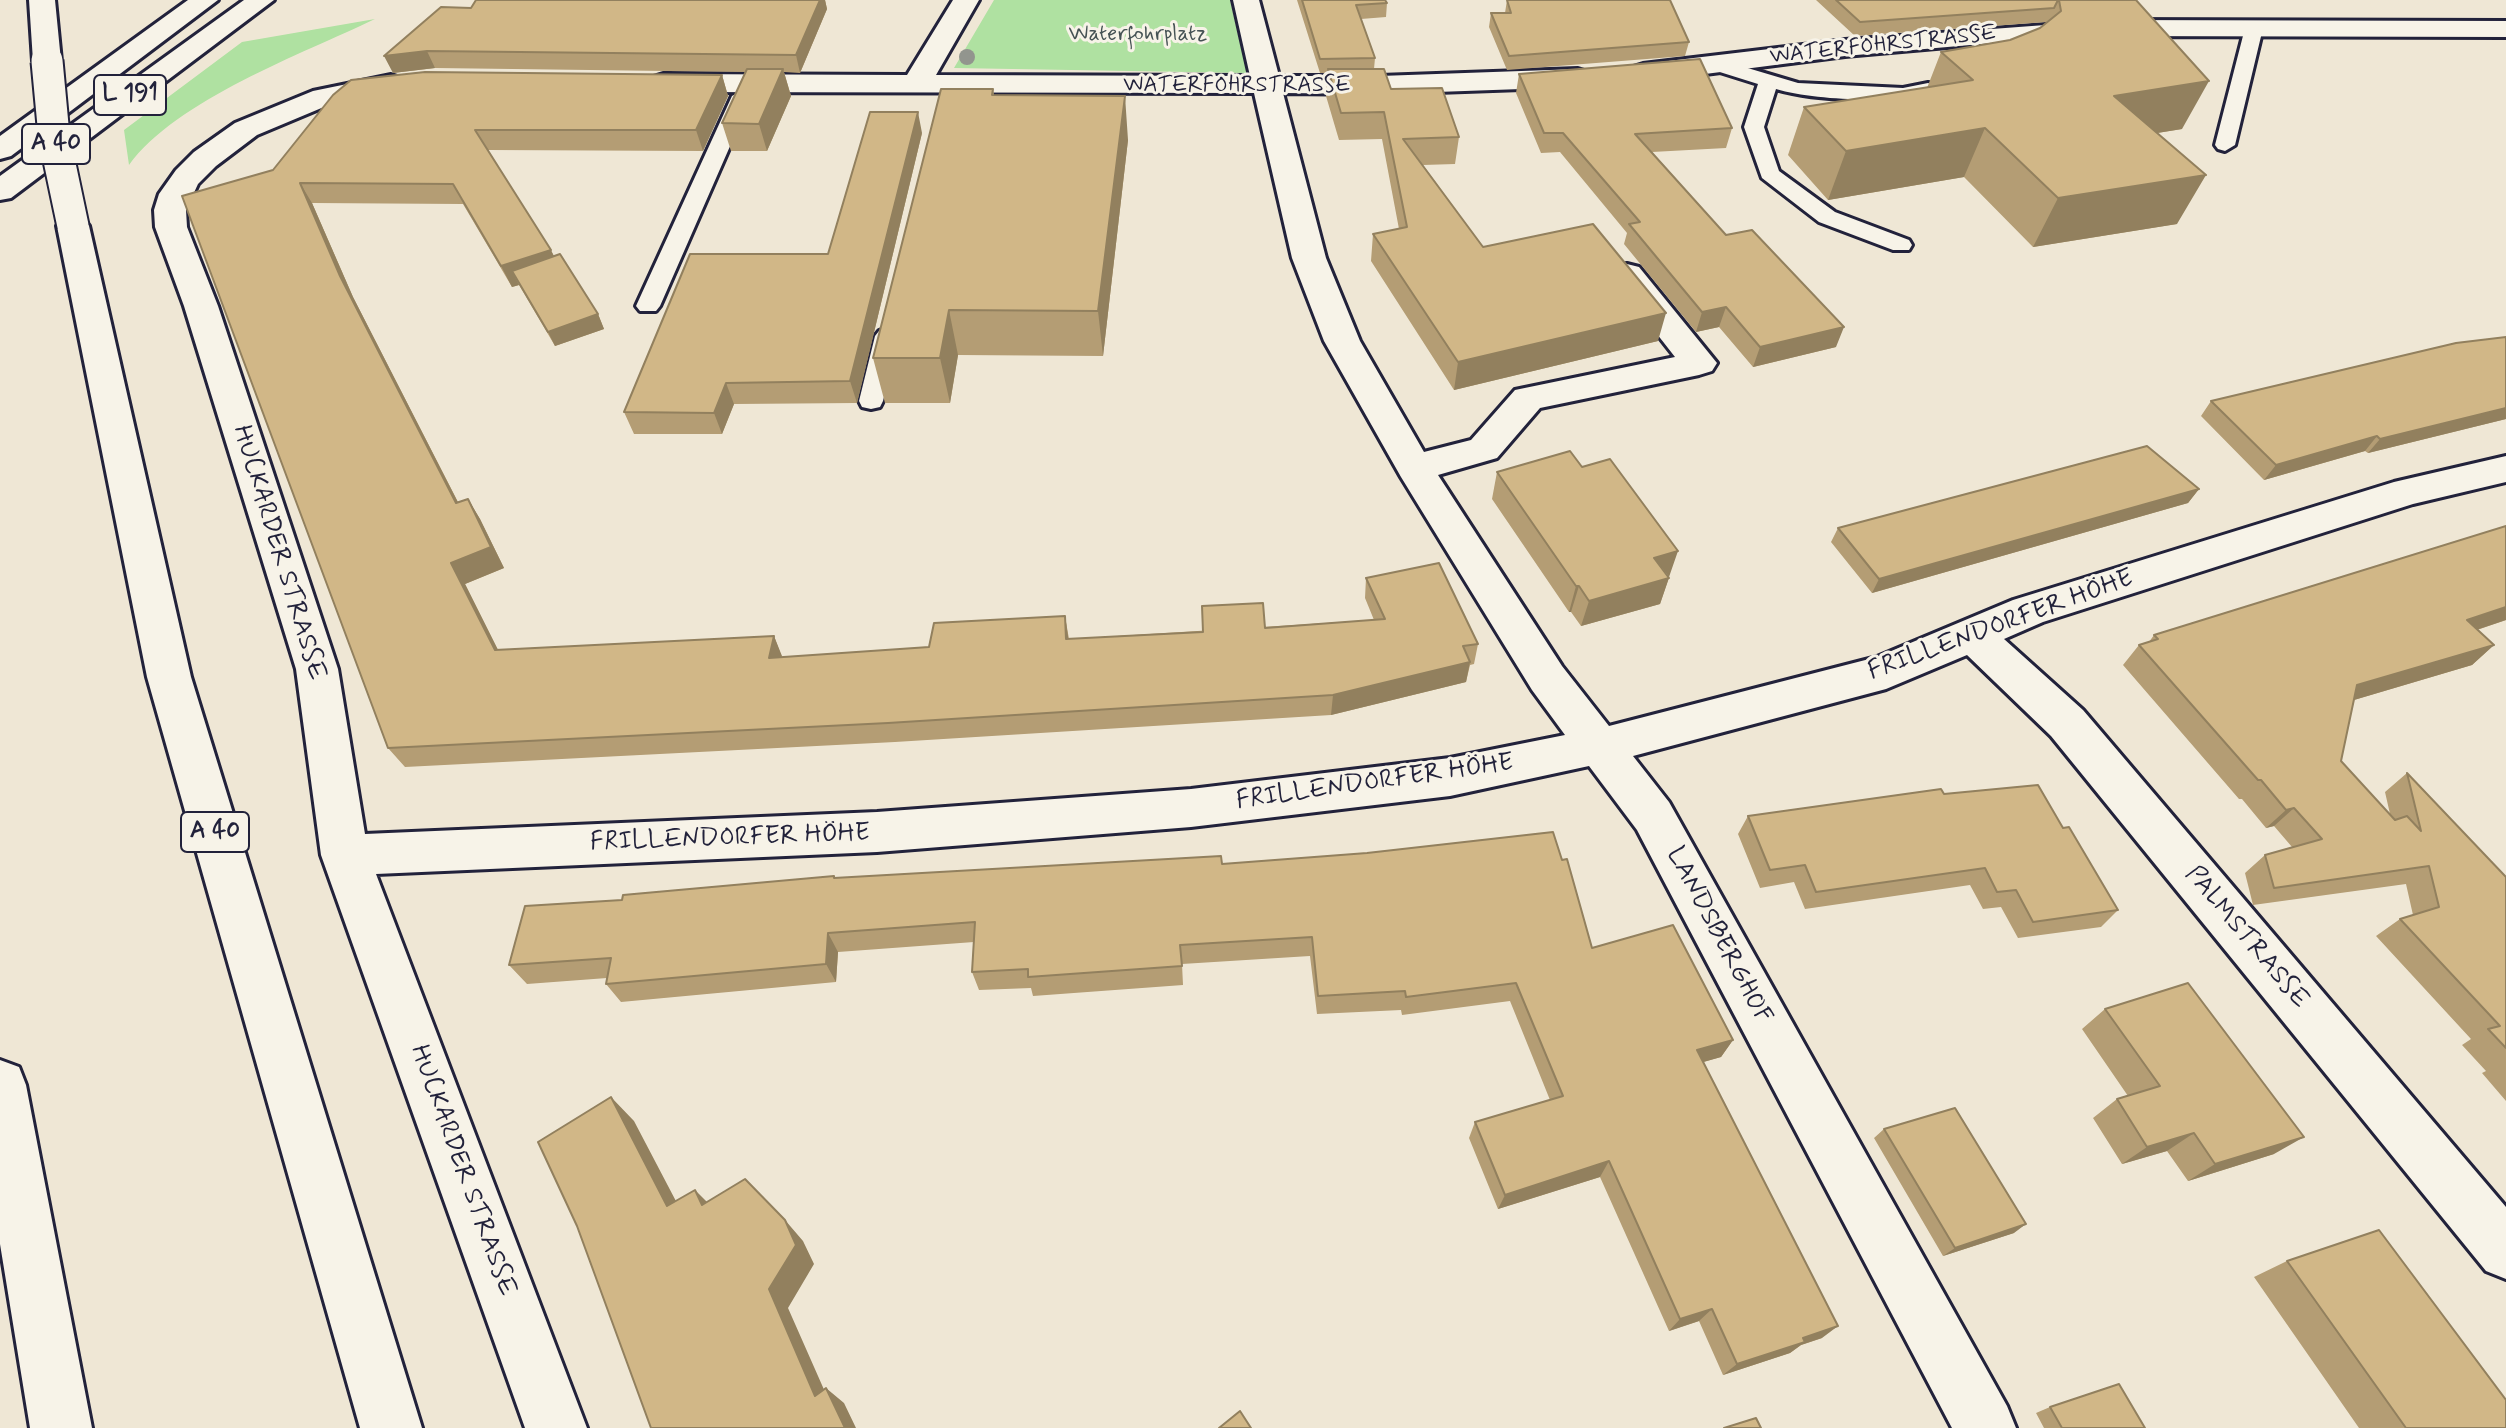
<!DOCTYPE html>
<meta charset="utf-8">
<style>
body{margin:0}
canvas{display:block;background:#efe7d5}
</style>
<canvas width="2506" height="1428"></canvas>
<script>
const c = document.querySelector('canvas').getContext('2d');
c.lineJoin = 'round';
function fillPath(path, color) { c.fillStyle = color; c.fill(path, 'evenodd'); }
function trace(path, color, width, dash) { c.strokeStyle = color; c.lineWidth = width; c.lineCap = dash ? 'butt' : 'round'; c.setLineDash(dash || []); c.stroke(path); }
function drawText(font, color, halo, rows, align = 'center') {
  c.font = font + ' Mynerve,sans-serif'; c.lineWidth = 6; c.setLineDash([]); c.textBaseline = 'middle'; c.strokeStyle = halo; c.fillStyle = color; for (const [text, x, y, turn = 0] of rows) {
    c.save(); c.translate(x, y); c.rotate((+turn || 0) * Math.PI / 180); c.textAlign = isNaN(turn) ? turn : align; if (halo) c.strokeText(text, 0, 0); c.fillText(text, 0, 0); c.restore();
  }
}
const green = new Path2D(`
 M 994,0 L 1230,0 L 1247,73 L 954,68 Z
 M 375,19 C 302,54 176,100 129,165 L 124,130 L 242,42 Z`);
const lane = new Path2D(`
 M 2254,22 L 2263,28 L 2235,145 L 2225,151 L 2218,149 L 2215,145 L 2245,28 Z
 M 1714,58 L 1798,83 L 1903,88 L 1928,83 L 1935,85 L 1938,89 L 1935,93 C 1894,103 1817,101 1776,89 L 1764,127 L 1779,171 L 1835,212 L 1909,240 L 1912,245 L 1909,250 L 1893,250 L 1819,222 L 1762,178 L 1744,127 L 1758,84 L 1707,68 L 1704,64 Z
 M 742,90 L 752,96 L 660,306 L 656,311 L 640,311 L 636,306 L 732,96 Z
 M 887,328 L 895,331 L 899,336 L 883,401 L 880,407 L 871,409 L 862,407 L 859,401 L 875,336 L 879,331 Z`);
const street = new Path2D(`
 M 953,0 L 979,0 L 936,75 L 1250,76 L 1233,0 L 1259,0 L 1279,76 L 1380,76 L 1578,69 L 1588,72 L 1592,78 L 1588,84 L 1578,87 L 1380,94 L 1283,93 L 1326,258 L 1360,341 L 1424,452 L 1471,440 L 1515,390 L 1675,357 L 1610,274 L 1615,267 L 1627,264 L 1639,267 L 1717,363 L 1712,371 L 1699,375 L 1540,408 L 1497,458 L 1438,475 L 1562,666 L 1609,726 L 1877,657 L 2013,600 L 2394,482 L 2506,456 L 2506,482 L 2413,504 L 2043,622 L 2004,639 L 2083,710 L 2506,1207 L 2506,1279 L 2486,1271 L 2051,736 L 1967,655 L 1886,689 L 1633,756 L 1669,802 L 2007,1406 L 2016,1428 L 1952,1428 L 1637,830 L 1589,766 L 1450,796 L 1191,827 L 877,852 L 376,874 L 587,1428 L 525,1428 L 321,855 L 296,669 L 184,306 L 155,227 L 154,210 L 159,194 L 176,170 L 194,152 L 235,123 L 313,91 L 391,75 L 401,78 L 405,84 L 401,90 L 331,104 L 257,135 L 216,166 L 198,184 L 186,210 L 187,227 L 218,306 L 338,669 L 365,834 L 877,812 L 1191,789 L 1450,758 L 1565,735 L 1532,690 L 1401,477 L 1324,341 L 1292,258 L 1254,93 L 663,92 L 653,89 L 649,83 L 653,77 L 663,74 L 907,75 Z
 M 2112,20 L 2506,21 L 2506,37 L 2112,36 L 2027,40 L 1845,56 L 1643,82 L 1633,79 L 1629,73 L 1633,67 L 1643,64 L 1845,40 Z`);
const primary = new Path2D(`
 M 188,0 L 218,0 L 11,156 L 0,159 L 0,136 Z
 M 244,0 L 274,0 L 11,198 L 0,200 L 0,176 Z`);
const highway = new Path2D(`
 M 29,0 L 55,0 L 61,61 L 57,67 L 47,70 L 37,67 L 33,61 Z
 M 73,216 L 84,219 L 89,226 L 191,677 L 422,1428 L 360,1428 L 147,677 L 57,226 L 62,219 Z
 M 0,1060 L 19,1067 L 26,1085 L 92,1428 L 30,1428 L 0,1244 Z`);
const highwayBridge = new Path2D(`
 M 47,61 L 54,136 L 73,226`);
const trees = [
 [967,57]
];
const wall = new Path2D(`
 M 476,0 L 825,0 L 827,9 L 800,73 L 784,72 L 791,96 L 767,151 L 731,151 L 722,123 L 745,72 L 435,68 L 393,73 L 471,8 Z
 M 1297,0 L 1385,0 L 1387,3 L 1386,17 L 1361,19 L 1375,58 L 1374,69 L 1391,89 L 1459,137 L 1455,164 L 1423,165 L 1483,247 L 1658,341 L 1454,390 L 1371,261 L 1373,234 L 1399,229 L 1382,139 L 1339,140 L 1326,96 L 1327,73 L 1320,73 Z
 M 1507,0 L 1689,42 L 1685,56 L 1507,70 L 1489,27 L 1491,13 L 1505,13 Z
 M 1816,0 L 2136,0 L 2182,129 L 2157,133 L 2177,224 L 2033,247 L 1964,177 L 1828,200 L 1788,155 L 1804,107 L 1927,88 L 1941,52 L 2010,40 L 2040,28 L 2047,22 L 1855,36 Z
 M 1519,74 L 1732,128 L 1726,148 L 1652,152 L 1726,235 L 1836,347 L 1753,367 L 1719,327 L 1696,332 L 1624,244 L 1627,233 L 1560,152 L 1541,153 L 1516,93 Z
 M 722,75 L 728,96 L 703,151 L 488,150 L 554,256 L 598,314 L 604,329 L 555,346 L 519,285 L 512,287 L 463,204 L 312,203 L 353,297 L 458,502 L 468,499 L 480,519 L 504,568 L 465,584 L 498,650 L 774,636 L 782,658 L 929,647 L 1065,616 L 1069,639 L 1374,620 L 1365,598 L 1366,578 L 1478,644 L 1474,664 L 1470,665 L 1466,682 L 1331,715 L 895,742 L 405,767 L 388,748 L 273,170 Z
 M 993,89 L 994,95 L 1128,140 L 1103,356 L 958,355 L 950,403 L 885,403 L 873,358 Z
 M 922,133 L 857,403 L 734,404 L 722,434 L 634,434 L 624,412 L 828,254 Z
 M 2506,337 L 2506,419 L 2368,453 L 2365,451 L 2264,480 L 2201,416 L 2211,401 Z
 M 1497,472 L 1669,577 L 1660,604 L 1581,626 L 1571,612 L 1569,612 L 1492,499 Z
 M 2199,489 L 2188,503 L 1872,593 L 1831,542 L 1838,528 Z
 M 2506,620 L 2477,630 L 2494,645 L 2472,665 L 2354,700 L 2341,761 L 2390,814 L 2385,792 L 2407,773 L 2506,877 L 2506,1101 L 2482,1073 L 2486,1071 L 2462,1045 L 2471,1039 L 2376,936 L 2400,919 L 2413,915 L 2406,884 L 2253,905 L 2245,873 L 2265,855 L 2292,847 L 2274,826 L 2266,828 L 2242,799 L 2239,799 L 2123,665 L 2139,645 L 2149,642 L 2154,635 Z
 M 1944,794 L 2063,828 L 2118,910 L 2101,927 L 2018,938 L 2001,907 L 1983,909 L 1970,885 L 1805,909 L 1794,882 L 1760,888 L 1738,834 L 1748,816 Z
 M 1222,864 L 1592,948 L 1733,1040 L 1721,1057 L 1703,1062 L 1822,1338 L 1801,1345 L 1790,1353 L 1723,1375 L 1699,1321 L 1669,1331 L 1600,1177 L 1498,1209 L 1469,1138 L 1475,1122 L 1550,1100 L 1510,1001 L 1402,1015 L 1401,1010 L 1317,1014 L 1310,956 L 1182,964 L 1183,985 L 1033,996 L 1031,988 L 979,990 L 972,972 L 974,942 L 838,952 L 836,982 L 621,1002 L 606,984 L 607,978 L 527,984 L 509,965 L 622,900 L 835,878 Z
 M 2105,1009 L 2274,1154 L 2188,1181 L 2167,1151 L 2122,1164 L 2093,1118 L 2117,1099 L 2128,1096 L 2082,1029 Z
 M 1884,1129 L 2014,1233 L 1943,1256 L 1874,1138 Z
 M 2287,1261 L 2506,1428 L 2359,1428 L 2254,1277 Z
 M 2050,1407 L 2145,1428 L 2044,1428 L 2036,1413 Z`);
const shadedWall = new Path2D(`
 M 820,0 L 825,0 L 827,9 L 800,73 L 796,55 Z
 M 427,51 L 435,68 L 393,73 L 384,56 Z
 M 783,69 L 791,96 L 767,151 L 759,124 Z
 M 722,75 L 728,96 L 703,151 L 696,130 Z
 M 2209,81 L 2182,129 L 2089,144 L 2114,96 Z
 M 1125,96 L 1128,140 L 1103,356 L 1098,311 Z
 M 918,112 L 922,133 L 857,403 L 850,381 Z
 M 1985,128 L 1964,177 L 1828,200 L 1846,151 Z
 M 2206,175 L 2177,224 L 2033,247 L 2058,198 Z
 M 300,183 L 312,203 L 353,297 L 469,524 L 456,503 L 340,276 Z
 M 551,250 L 561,271 L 512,271 L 519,285 L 512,287 L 501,266 Z
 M 1726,307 L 1719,327 L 1696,332 L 1702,312 Z
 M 949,310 L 958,355 L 950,403 L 940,358 Z
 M 1666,313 L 1658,341 L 1454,390 L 1458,362 Z
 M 598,314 L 604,329 L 555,346 L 548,332 Z
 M 1844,327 L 1836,347 L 1753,367 L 1760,347 Z
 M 726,383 L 734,404 L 722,434 L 714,413 Z
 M 2506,408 L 2506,419 L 2368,453 L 2380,439 Z
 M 2377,436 L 2365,451 L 2264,480 L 2276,465 Z
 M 2199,489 L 2188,503 L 1872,593 L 1879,579 Z
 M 468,499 L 480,519 L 504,568 L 465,584 L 508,670 L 495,650 L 451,563 Z
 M 1678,551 L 1669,577 L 1654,558 Z
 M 1669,578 L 1660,604 L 1581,626 L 1589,601 Z
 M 1576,586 L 1579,586 L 1571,612 L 1569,612 Z
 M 2506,607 L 2506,620 L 2446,640 L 2467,620 Z
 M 1065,616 L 1068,636 L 1069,659 L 1066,639 Z
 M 774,636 L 782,656 L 777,678 L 769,658 Z
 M 2494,645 L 2472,665 L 2337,705 L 2357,685 Z
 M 1470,662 L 1466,682 L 1331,715 L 1333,695 Z
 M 2294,808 L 2274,826 L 2266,828 L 2286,810 Z
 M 828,933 L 838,952 L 836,982 L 826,964 Z
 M 1733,1040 L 1721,1057 L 1686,1067 L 1697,1050 Z
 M 611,1097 L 634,1121 L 689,1226 L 667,1206 Z
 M 2194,1133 L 2167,1151 L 2122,1164 L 2147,1147 Z
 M 2304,1137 L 2274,1154 L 2188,1181 L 2215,1164 Z
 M 1609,1161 L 1600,1177 L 1498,1209 L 1505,1195 Z
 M 695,1190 L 716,1211 L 702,1205 Z
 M 785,1220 L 803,1241 L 814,1264 L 788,1308 L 833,1410 L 815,1396 L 769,1289 Z
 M 2026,1224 L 2014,1233 L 1943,1256 L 1955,1248 Z
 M 1712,1309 L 1699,1321 L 1669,1331 L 1680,1319 Z
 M 1838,1326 L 1822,1338 L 1801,1345 L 1790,1353 L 1723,1375 L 1737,1364 L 1803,1338 Z
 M 826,1388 L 844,1403 L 856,1428 L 845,1428 Z`);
const building = new Path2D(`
 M 476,0 L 820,0 L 796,55 L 427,51 L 384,56 L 441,7 L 471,8 Z
 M 1302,0 L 1385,0 L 1387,3 L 1356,5 L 1375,58 L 1320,59 Z
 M 1507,0 L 1670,0 L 1689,42 L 1509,56 L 1491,13 L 1511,13 Z
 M 1836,0 L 2058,0 L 2054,8 L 1860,22 Z
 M 2059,0 L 2136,0 L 2209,81 L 2114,96 L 2206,175 L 2058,198 L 1985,128 L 1846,151 L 1804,107 L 1973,80 L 1941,52 L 2010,40 L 2040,28 L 2061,11 Z
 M 1700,59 L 1732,128 L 1635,134 L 1726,235 L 1752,230 L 1844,327 L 1760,347 L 1726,307 L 1702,312 L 1629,224 L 1640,222 L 1563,133 L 1544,133 L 1519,74 Z
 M 747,69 L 783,69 L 759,124 L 722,123 Z
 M 1328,69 L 1384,69 L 1391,89 L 1442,88 L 1459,137 L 1403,139 L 1483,247 L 1593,224 L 1666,313 L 1458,362 L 1373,234 L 1407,227 L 1384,112 L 1341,113 Z
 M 425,72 L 722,75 L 696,130 L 475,130 L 551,250 L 501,266 L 453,184 L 300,183 L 340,276 L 456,503 L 468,499 L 491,547 L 451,563 L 495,650 L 774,636 L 769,658 L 929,647 L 934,623 L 1065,616 L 1066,639 L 1203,632 L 1202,606 L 1263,603 L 1265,628 L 1385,619 L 1366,578 L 1439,563 L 1478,644 L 1463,646 L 1470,662 L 1333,695 L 888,723 L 388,748 L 182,196 L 273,170 L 333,95 L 351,80 Z
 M 941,89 L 993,89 L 992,95 L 1125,96 L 1098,311 L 949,310 L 940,358 L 873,358 Z
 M 870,112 L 918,112 L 850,381 L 726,383 L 714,413 L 624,412 L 690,254 L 828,254 Z
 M 560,254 L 598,314 L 548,332 L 512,271 Z
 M 2506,337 L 2506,408 L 2380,439 L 2377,436 L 2276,465 L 2211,401 L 2456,343 Z
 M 2147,446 L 2199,489 L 1879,579 L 1838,528 Z
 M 1570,451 L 1582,467 L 1610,459 L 1678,551 L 1654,558 L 1669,578 L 1589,601 L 1579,586 L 1576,586 L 1497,472 Z
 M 2506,526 L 2506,607 L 2467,620 L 2494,645 L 2357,685 L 2341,761 L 2395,820 L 2407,816 L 2421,831 L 2407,773 L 2506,877 L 2506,1048 L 2488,1029 L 2500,1026 L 2400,919 L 2439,907 L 2429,866 L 2274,888 L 2265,855 L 2322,839 L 2294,808 L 2286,810 L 2261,780 L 2258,780 L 2139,645 L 2158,639 L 2154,635 Z
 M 2038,785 L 2063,828 L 2069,827 L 2118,910 L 2033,922 L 2016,890 L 1997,892 L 1985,868 L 1816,892 L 1805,865 L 1770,870 L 1748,816 L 1941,789 L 1944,794 Z
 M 1553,832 L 1562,860 L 1567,859 L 1592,948 L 1673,925 L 1733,1040 L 1697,1050 L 1838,1326 L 1803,1338 L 1805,1342 L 1737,1364 L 1712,1309 L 1680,1319 L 1609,1161 L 1505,1195 L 1475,1122 L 1563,1096 L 1516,983 L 1406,997 L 1405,991 L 1318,996 L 1312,937 L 1180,945 L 1182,966 L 1028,977 L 1028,969 L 972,972 L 975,922 L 828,933 L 826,964 L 606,984 L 611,958 L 509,965 L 525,906 L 622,900 L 623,895 L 834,876 L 834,878 L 1221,856 L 1222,864 L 1367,853 Z
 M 2188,983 L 2304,1137 L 2215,1164 L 2194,1133 L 2147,1147 L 2117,1099 L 2160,1086 L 2105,1009 Z
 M 611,1097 L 667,1206 L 695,1190 L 702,1205 L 745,1179 L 785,1220 L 796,1245 L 769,1289 L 815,1396 L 826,1388 L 845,1428 L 651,1428 L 577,1226 L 538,1142 Z
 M 1955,1108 L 2026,1224 L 1955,1248 L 1884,1129 Z
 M 2379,1230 L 2506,1400 L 2506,1428 L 2406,1428 L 2287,1261 Z
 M 2119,1384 L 2145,1428 L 2062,1428 L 2050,1407 Z
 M 1240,1411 L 1251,1428 L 1219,1428 Z
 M 1756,1418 L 1761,1428 L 1724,1428 Z`);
const farParknames = [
 ["Waterfohrplatz",1138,35]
];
const farStreetnames = [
 ["WATERFOHRSTRASSE",1883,46,-6],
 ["WATERFOHRSTRASSE",1237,86]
];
const shields = [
 [130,95,72],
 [56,144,68],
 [215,832,68]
];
const shieldNames = [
 ["L 191",130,95],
 ["A 40",56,144],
 ["A 40",215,832]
];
const streetNames = [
 ["HUCKARDER STRASSE",278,553,73],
 ["FRILLENDORFER HÖHE",2001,626,-20],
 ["FRILLENDORFER HÖHE",1375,783,-8],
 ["FRILLENDORFER HÖHE",730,839,-2],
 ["LANDSBERGHOF",1718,936,62],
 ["PALMSTRASSE",2246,938,50],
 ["HUCKARDER STRASSE",462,1171,70]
];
fillPath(green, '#afe1a1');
trace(lane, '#22223b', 6);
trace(street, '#22223b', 6);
trace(primary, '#22223b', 6);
trace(highway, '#22223b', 6);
fillPath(lane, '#f7f3e8');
fillPath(street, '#f7f3e8');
fillPath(primary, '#f7f3e8');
fillPath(highway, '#f7f3e8');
trace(highwayBridge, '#22223b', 35, []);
trace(highwayBridge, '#f7f3e8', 31);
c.fillStyle = '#92958e';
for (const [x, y] of trees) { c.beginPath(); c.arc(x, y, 8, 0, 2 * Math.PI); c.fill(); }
fillPath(wall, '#b49d74');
fillPath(shadedWall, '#92805e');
fillPath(building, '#d1b787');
trace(building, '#92805e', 2);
drawText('22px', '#455254', '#f7f3e8', farParknames);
drawText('22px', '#22223b', '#f7f3e8', farStreetnames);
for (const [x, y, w] of shields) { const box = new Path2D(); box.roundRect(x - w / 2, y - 20, w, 40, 6); c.fillStyle = '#f7f3e8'; c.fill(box); trace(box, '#22223b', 2); }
drawText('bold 24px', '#22223b', null, shieldNames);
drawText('26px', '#22223b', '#f7f3e8', streetNames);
</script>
